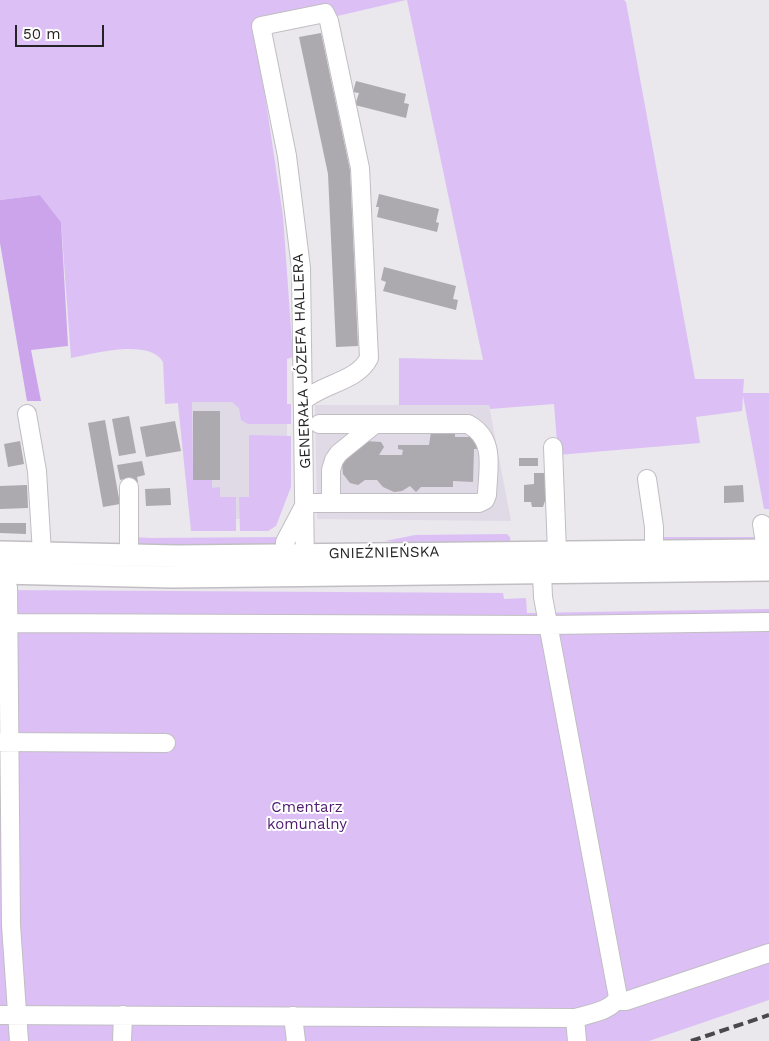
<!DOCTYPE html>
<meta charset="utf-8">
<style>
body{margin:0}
#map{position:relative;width:769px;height:1041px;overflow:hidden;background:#eae7ed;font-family:"Work Sans",sans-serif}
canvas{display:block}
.scale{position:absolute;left:15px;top:25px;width:89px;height:22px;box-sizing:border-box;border:2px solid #242325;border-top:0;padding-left:6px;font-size:15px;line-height:18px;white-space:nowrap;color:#242325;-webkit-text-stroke:4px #fff;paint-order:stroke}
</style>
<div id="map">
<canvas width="769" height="1041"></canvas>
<div class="scale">50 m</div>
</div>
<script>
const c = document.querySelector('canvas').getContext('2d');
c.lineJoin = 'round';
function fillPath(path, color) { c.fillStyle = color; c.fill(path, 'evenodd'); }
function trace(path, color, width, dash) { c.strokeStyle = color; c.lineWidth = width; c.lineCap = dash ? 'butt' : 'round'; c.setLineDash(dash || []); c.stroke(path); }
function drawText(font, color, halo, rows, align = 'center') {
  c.font = font + ' "Work Sans",sans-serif'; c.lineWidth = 4; c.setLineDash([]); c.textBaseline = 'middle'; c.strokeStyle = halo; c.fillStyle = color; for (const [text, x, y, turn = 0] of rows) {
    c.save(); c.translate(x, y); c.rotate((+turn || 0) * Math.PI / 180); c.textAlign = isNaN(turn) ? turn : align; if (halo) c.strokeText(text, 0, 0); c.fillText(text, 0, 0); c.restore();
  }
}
const built = new Path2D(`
 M 177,395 L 287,404 L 287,493 L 261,519 L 190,519 Z
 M 315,405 L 489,405 L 511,521 L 317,519 Z`);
const green = new Path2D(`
 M 0,0 L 406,0 L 256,35 L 283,216 L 293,357 L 287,359 L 287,404 L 291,404 L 291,424 L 248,424 L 241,420 L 239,408 L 232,402 L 192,402 L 193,480 L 212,480 L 212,488 L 220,487 L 220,497 L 236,497 L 236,531 L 191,531 L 178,403 L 165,404 L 163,362 C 149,338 94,354 71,358 L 61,222 L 40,195 L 0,200 Z
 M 407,0 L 624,0 L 626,2 L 695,379 L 744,379 L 743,393 L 769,393 L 769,509 L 764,509 L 743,396 L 742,411 L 696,417 L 700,443 L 558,455 L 554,404 L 490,409 L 489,405 L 399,405 L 399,358 L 483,360 Z
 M 249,435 L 291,436 L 291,487 L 276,526 L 268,531 L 240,531 L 239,497 L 249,497 Z
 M 507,534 L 510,537 L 511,545 L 431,546 L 385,541 L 415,535 Z
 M 134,537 L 151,538 L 283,537 L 277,545 L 139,548 Z
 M 661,537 L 760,537 L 758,540 L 663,541 Z
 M 4,590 L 503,593 L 504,599 L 526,598 L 527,613 L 769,609 L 769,1000 L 649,1041 L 0,1041 L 0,593 Z`);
const forest = new Path2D(`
 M 40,195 L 61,222 L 68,346 L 31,350 L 41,401 L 27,401 L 0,243 L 0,200 Z`);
const building = new Path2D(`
 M 321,33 L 350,170 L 358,346 L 336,347 L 328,174 L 299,37 Z
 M 356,81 L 406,94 L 404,103 L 409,104 L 406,118 L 355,105 L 359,93 L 353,92 Z
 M 379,194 L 439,209 L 436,222 L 439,223 L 437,232 L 377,217 L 379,207 L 376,207 Z
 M 384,267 L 456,286 L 453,299 L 458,300 L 456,310 L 383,291 L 386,282 L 381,280 Z
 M 193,411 L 220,411 L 220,480 L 193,480 Z
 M 129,416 L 136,453 L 119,456 L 112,419 Z
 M 105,420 L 120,504 L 103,507 L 88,423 Z
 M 175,421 L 181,451 L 146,457 L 140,427 Z
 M 455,431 L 455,437 L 477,437 L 477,449 L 474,449 L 473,482 L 453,481 L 453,487 L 421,487 L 416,492 L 410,486 L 402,491 L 394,492 L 383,487 L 377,480 L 365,480 L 358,485 L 350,483 L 343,474 L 342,464 L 365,441 L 381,442 L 384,447 L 379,455 L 402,455 L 403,450 L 398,449 L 398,445 L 429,445 L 431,432 Z
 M 20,441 L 24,464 L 8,467 L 4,444 Z
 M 519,458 L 538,458 L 538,466 L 519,466 Z
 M 142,461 L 145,475 L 137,477 L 138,482 L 129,483 L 128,478 L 120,480 L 117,465 Z
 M 534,473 L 545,473 L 545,501 L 543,507 L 532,507 L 531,502 L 524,502 L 524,485 L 534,484 Z
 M 27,485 L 28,508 L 0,509 L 0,486 Z
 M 743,485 L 744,502 L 724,503 L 724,486 Z
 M 170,488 L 171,505 L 146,506 L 145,489 Z
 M 0,523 L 26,523 L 26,534 L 0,533 Z`);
const minor = new Path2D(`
 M 303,401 C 323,383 357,382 369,358 L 360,168 L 329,21 L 325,13 L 261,26 L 287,156 L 301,268 L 305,568
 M 27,414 L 37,471 L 42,553
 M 319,424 L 375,424
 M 553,447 L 557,552
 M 647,479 L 654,527 L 654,551
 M 129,487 L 129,555
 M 305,503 L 479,503 L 485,500 L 487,495 C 488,468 496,439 468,424 L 375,424 L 339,453 L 334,460 L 331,470 L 331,503
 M 762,524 L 765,543
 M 284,568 L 285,542 L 304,506
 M 542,573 L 543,597 L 618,997 C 612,1011 589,1014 575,1018 L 577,1041
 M 8,587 L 11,925 L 19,1041
 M 9,623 L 548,625 L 769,622
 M 0,742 L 166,743
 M 616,1001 L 626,1001 L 769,953
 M 0,1015 L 575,1018
 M 293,1016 L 296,1041
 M 122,1041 L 123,1015`);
const major = new Path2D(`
 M 0,552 L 177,556 L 769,550
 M 0,573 L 173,577 L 769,570`);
const rail = new Path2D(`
 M 691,1041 L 769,1015`);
const streetNames = [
 ["GENERAŁA JÓZEFA HALLERA",302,361,-92],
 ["GNIEŹNIEŃSKA",384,553,-1]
];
const parkNames = [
 ["Cmentarz",307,808],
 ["komunalny",307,825]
];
fillPath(built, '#e0dae6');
fillPath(green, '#dcc0f5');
fillPath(forest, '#cba4ec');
fillPath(building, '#aca9af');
trace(minor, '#c1bec3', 20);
trace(major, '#c1bec3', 24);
trace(minor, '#fff', 18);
trace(major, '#fff', 21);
trace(rail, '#49484b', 4, [10, 5]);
drawText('15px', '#242325', '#fff', streetNames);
drawText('15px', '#4e1b6f', '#fff', parkNames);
</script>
